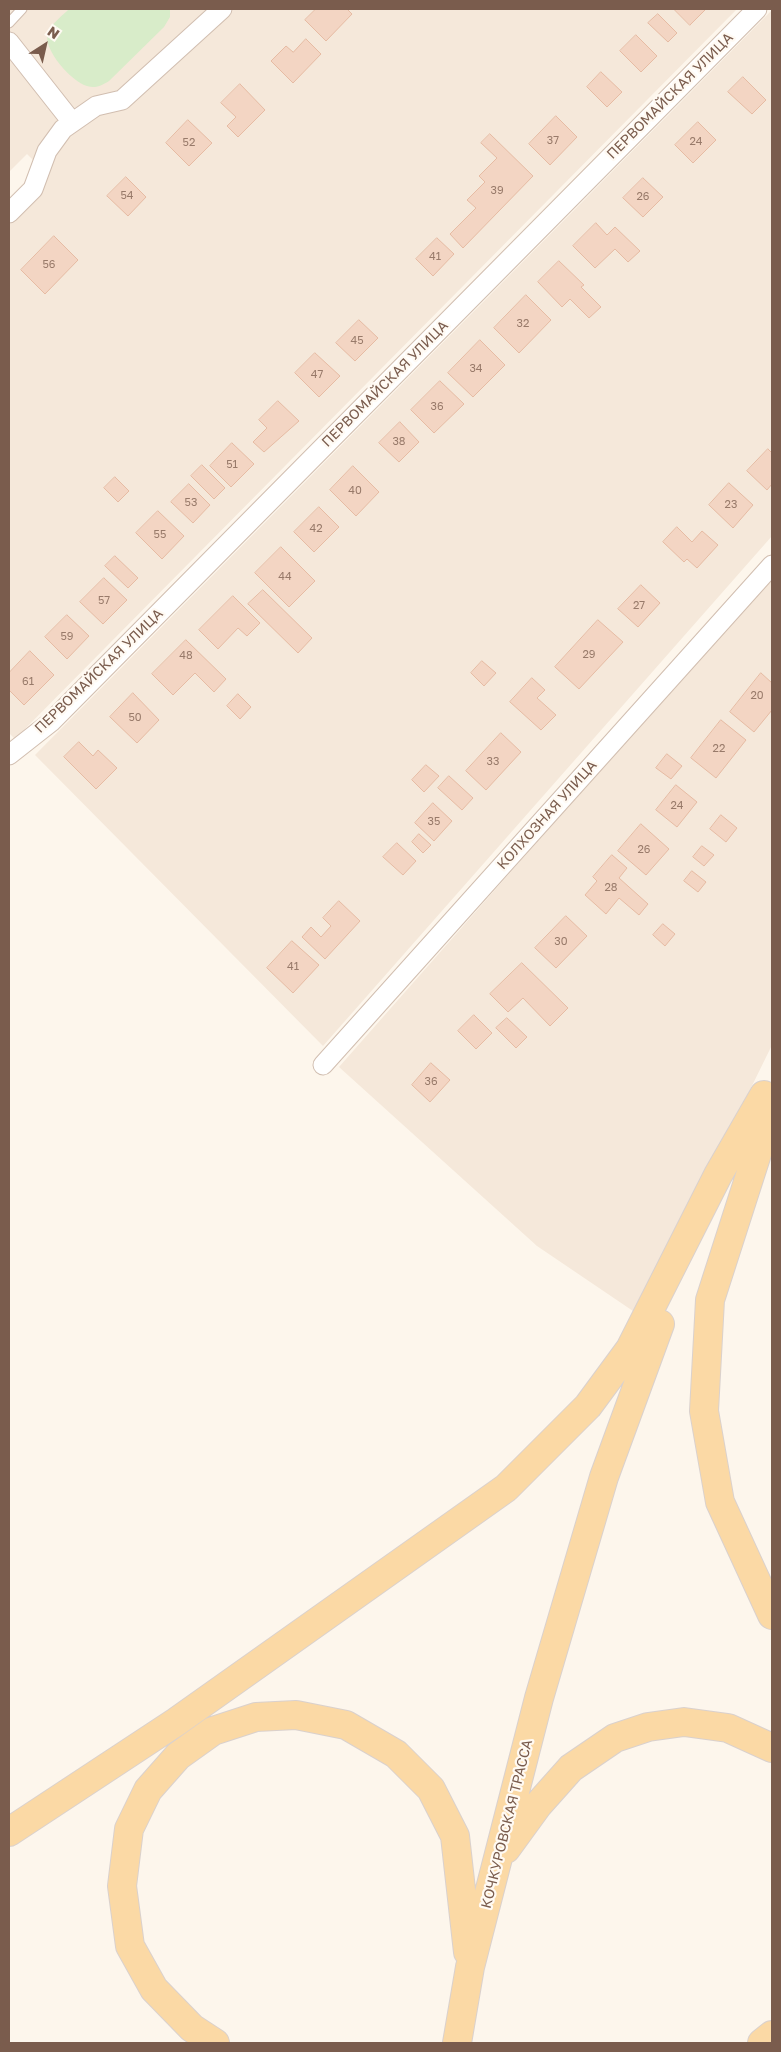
<!DOCTYPE html>
<meta charset="utf-8">
<style>
body{margin:0}
#map{position:relative;width:781px;height:2052px;overflow:hidden;background:#fdf6ec;font-family:"Golos Text",sans-serif}
canvas{display:block}
.frame{position:absolute;inset:0;border:10px solid #7a5c4d;pointer-events:none}
.north{position:absolute;left:20px;top:20px;width:50px;height:50px;-webkit-text-stroke:4px #fffaf3;paint-order:stroke;rotate:35deg;font-size:14px;font-weight:700;line-height:20px;text-align:center;color:#7a5c4d}
.north::after{content:'';display:block;margin:auto;width:18px;height:22px;background:#7a5c4d;clip-path:polygon(50% 0,100% 100%,50% 72%,0 100%)}
</style>
<div id="map">
<canvas width="781" height="2052"></canvas>
<div class="frame"></div>
<div class="north">N</div>
</div>
<script>
const c = document.querySelector('canvas').getContext('2d');
c.lineJoin = 'round';
function fillPath(path, color) { c.fillStyle = color; c.fill(path, 'evenodd'); }
function trace(path, color, width, dash) { c.strokeStyle = color; c.lineWidth = width; c.lineCap = dash ? 'butt' : 'round'; c.setLineDash(dash || []); c.stroke(path); }
function drawText(font, color, halo, rows, align = 'center') {
  c.font = font + ' "Golos Text",sans-serif'; c.lineWidth = 4.5; c.setLineDash([]); c.textBaseline = 'middle'; c.strokeStyle = halo; c.fillStyle = color; for (const [text, x, y, turn = 0] of rows) {
    c.save(); c.translate(x, y); c.rotate((+turn || 0) * Math.PI / 180); c.textAlign = isNaN(turn) ? turn : align; if (halo) c.strokeText(text, 0, 0); c.fillText(text, 0, 0); c.restore();
  }
}
const residential = new Path2D(`
 M 9,9 L 737,9 L 15,739 L 9,733 L 9,216 L 48,175 L 27,154 L 9,172 Z
 M 772,10 L 772,536 L 323,1046 L 35,755 Z
 M 772,575 L 772,1045 L 691,1210 L 649,1305 L 633,1311 L 537,1246 L 339,1067 Z`);
const green = new Path2D(`
 M 69,9 L 170,9 L 170,17 L 164,27 L 109,81 C 102,85 96,89 87,86 C 72,82 42,49 48,33 C 52,23 62,16 69,9 Z`);
const building = new Path2D(`
 M 316,9 L 347,9 L 352,14 L 326,41 L 305,20 Z
 M 674,9 L 706,9 L 690,25 Z
 M 658,14 L 677,33 L 668,42 L 648,23 Z
 M 636,35 L 657,56 L 641,72 L 620,51 Z
 M 306,39 L 321,54 L 293,83 L 271,61 L 286,46 L 293,52 Z
 M 601,72 L 622,92 L 607,107 L 587,87 Z
 M 743,77 L 766,100 L 752,114 L 728,92 Z
 M 240,84 L 265,110 L 238,137 L 227,126 L 236,117 L 221,103 Z
 M 556,116 L 577,137 L 550,165 L 529,144 Z
 M 188,120 L 212,143 L 189,166 L 166,143 Z
 M 698,122 L 716,140 L 693,163 L 675,145 Z
 M 490,134 L 533,176 L 463,248 L 450,234 L 476,208 L 467,200 L 485,182 L 479,176 L 497,158 L 481,143 Z
 M 126,177 L 146,197 L 128,216 L 107,196 Z
 M 643,178 L 663,197 L 643,217 L 623,198 Z
 M 596,223 L 607,235 L 615,227 L 640,251 L 628,262 L 615,249 L 595,268 L 573,246 Z
 M 54,236 L 78,260 L 45,294 L 21,270 Z
 M 437,238 L 454,254 L 433,276 L 416,259 Z
 M 559,261 L 584,285 L 581,287 L 601,307 L 589,318 L 570,299 L 562,307 L 538,282 Z
 M 526,295 L 551,320 L 519,353 L 494,328 Z
 M 359,320 L 378,338 L 355,361 L 336,343 Z
 M 480,340 L 505,365 L 473,397 L 448,373 Z
 M 315,353 L 340,376 L 319,397 L 295,373 Z
 M 440,381 L 464,404 L 434,433 L 411,410 Z
 M 278,401 L 299,421 L 264,452 L 253,442 L 267,428 L 259,420 Z
 M 400,422 L 419,442 L 399,462 L 379,443 Z
 M 232,443 L 254,464 L 231,487 L 210,466 Z
 M 768,449 L 772,453 L 772,484 L 767,490 L 747,471 Z
 M 202,465 L 225,488 L 214,499 L 191,476 Z
 M 353,466 L 379,492 L 356,516 L 330,490 Z
 M 115,477 L 129,491 L 118,502 L 104,488 Z
 M 729,483 L 753,505 L 733,528 L 709,505 Z
 M 189,484 L 210,505 L 193,523 L 171,502 Z
 M 319,507 L 339,527 L 314,552 L 294,532 Z
 M 158,511 L 184,536 L 162,559 L 136,533 Z
 M 677,527 L 692,542 L 702,531 L 718,545 L 697,568 L 687,559 L 684,562 L 663,542 Z
 M 281,547 L 315,581 L 289,607 L 255,573 Z
 M 115,556 L 138,578 L 128,588 L 105,566 Z
 M 104,578 L 127,600 L 103,624 L 80,602 Z
 M 641,585 L 660,603 L 638,627 L 618,609 Z
 M 263,590 L 312,638 L 298,653 L 248,604 Z
 M 233,596 L 260,623 L 247,636 L 238,628 L 218,649 L 199,630 Z
 M 67,615 L 89,636 L 67,659 L 45,637 Z
 M 598,620 L 623,642 L 579,689 L 555,667 Z
 M 186,640 L 226,679 L 214,692 L 195,673 L 173,695 L 152,674 Z
 M 30,651 L 54,675 L 24,705 L 9,690 L 9,673 Z
 M 482,661 L 496,673 L 484,686 L 471,673 Z
 M 761,673 L 772,683 L 772,710 L 754,732 L 730,712 Z
 M 532,678 L 545,690 L 537,698 L 556,715 L 541,730 L 510,702 Z
 M 133,693 L 159,720 L 137,743 L 110,717 Z
 M 238,694 L 251,707 L 240,719 L 227,706 Z
 M 721,720 L 746,740 L 716,778 L 691,758 Z
 M 501,733 L 521,752 L 486,790 L 466,771 Z
 M 79,742 L 93,756 L 98,750 L 117,768 L 96,789 L 64,757 Z
 M 667,754 L 682,766 L 671,779 L 656,768 Z
 M 426,765 L 439,776 L 424,792 L 412,780 Z
 M 449,776 L 473,798 L 462,810 L 438,788 Z
 M 676,785 L 697,802 L 677,827 L 656,810 Z
 M 433,803 L 452,821 L 434,841 L 415,823 Z
 M 721,815 L 737,828 L 726,842 L 710,829 Z
 M 641,824 L 669,849 L 646,875 L 618,851 Z
 M 419,834 L 431,845 L 423,853 L 412,842 Z
 M 397,843 L 416,861 L 403,875 L 383,857 Z
 M 702,846 L 714,855 L 704,866 L 693,857 Z
 M 612,855 L 627,868 L 619,878 L 648,904 L 639,915 L 619,898 L 606,914 L 585,895 L 597,881 L 593,877 Z
 M 692,871 L 706,882 L 698,892 L 684,881 Z
 M 339,901 L 360,921 L 325,959 L 302,937 L 311,927 L 321,937 L 331,926 L 323,918 Z
 M 566,916 L 587,936 L 556,968 L 535,948 Z
 M 663,924 L 675,934 L 665,946 L 653,935 Z
 M 292,941 L 319,965 L 293,993 L 267,968 Z
 M 522,963 L 568,1008 L 550,1026 L 523,998 L 508,1012 L 490,994 Z
 M 474,1015 L 492,1033 L 476,1049 L 458,1031 Z
 M 507,1018 L 527,1037 L 516,1048 L 496,1028 Z
 M 431,1063 L 450,1080 L 430,1102 L 412,1085 Z`);
const service = new Path2D(`
 M 9,23 L 22,9`);
const minor = new Path2D(`
 M 9,42 L 72,122
 M 9,213 L 33,189 L 47,151 L 63,129 L 96,106 L 122,100 L 222,9
 M 9,755 L 51,722 L 757,9
 M 323,1065 L 772,565`);
const primary = new Path2D(`
 M 772,1107 L 710,1300 L 704,1411 L 720,1502 L 772,1615
 M 9,1832 L 176,1722 L 506,1488 L 588,1406 L 630,1349 L 718,1175 L 764,1095
 M 506,1849 L 538,1805 L 571,1768 L 615,1738 L 648,1727 L 684,1722 L 728,1728 L 772,1748
 M 215,2043 L 192,2028 L 154,1989 L 130,1946 L 122,1886 L 129,1829 L 148,1790 L 178,1756 L 213,1731 L 256,1717 L 296,1715 L 346,1725 L 396,1754 L 431,1789 L 455,1836 L 468,1952
 M 457,2043 L 470,1967 L 539,1698 L 604,1477 L 660,1324
 M 762,2043 L 772,2035`);
const numberNames = [
 ["37",553,141],
 ["24",696,142],
 ["52",189,143],
 ["39",497,191],
 ["54",127,196],
 ["26",643,197],
 ["41",435,257],
 ["56",49,265],
 ["32",523,324],
 ["45",357,341],
 ["34",476,369],
 ["47",317,375],
 ["36",437,407],
 ["38",399,442],
 ["51",232,465],
 ["40",355,491],
 ["53",191,503],
 ["23",731,505],
 ["42",316,529],
 ["55",160,535],
 ["44",285,577],
 ["57",104,601],
 ["27",639,606],
 ["59",67,637],
 ["29",589,655],
 ["48",186,656],
 ["61",28,682],
 ["20",757,696],
 ["50",135,718],
 ["22",719,749],
 ["33",493,762],
 ["24",677,806],
 ["35",434,822],
 ["26",644,850],
 ["28",611,888],
 ["30",561,942],
 ["41",293,967],
 ["36",431,1082]
];
const streetNames = [
 ["ПЕРВОМАЙСКАЯ УЛИЦА",670,96,-45],
 ["ПЕРВОМАЙСКАЯ УЛИЦА",385,384,-45],
 ["ПЕРВОМАЙСКАЯ УЛИЦА",99,671,-44],
 ["КОЛХОЗНАЯ УЛИЦА",547,815,-48],
 ["КОЧКУРОВСКАЯ ТРАССА",507,1824,-76]
];
fillPath(residential, '#f5e8da');
fillPath(green, '#d8ecc9');
fillPath(building, '#f3d5c3');
trace(building, '#e6bba3', 1);
trace(service, '#d1beb0', 11);
trace(minor, '#d1beb0', 21);
trace(primary, '#dad1cd', 30);
trace(service, '#fff', 9);
trace(minor, '#fff', 19);
trace(primary, '#fbd9a5', 28);
drawText('11px', '#987a6a', null, numberNames);
drawText('14px', '#7a5c4d', '#fffaf3', streetNames);
</script>
